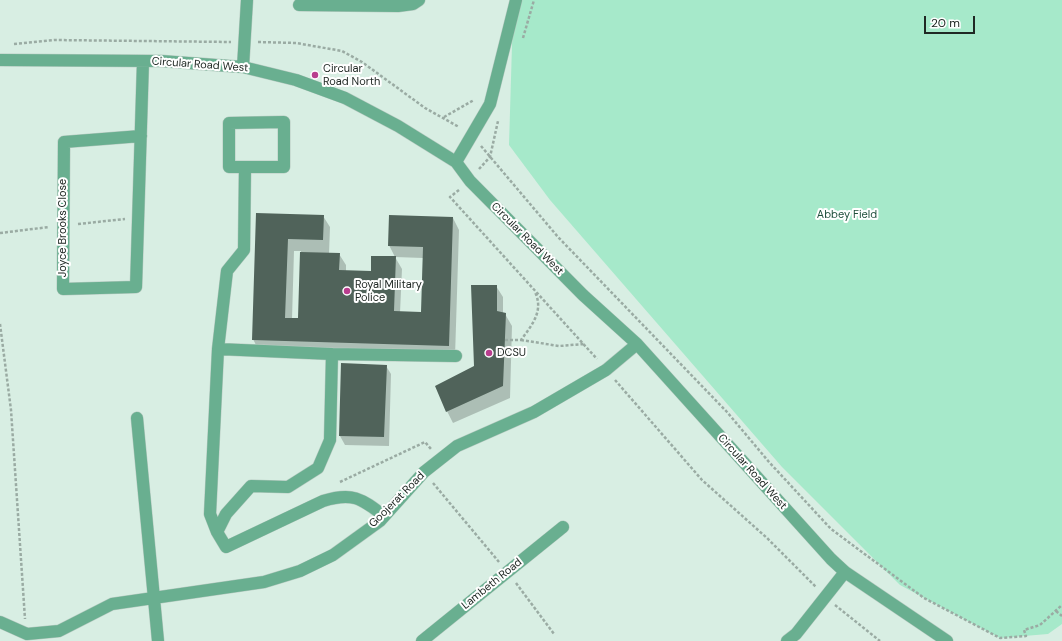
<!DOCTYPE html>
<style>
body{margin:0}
#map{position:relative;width:1062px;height:641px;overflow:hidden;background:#d8eee3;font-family:"DM Sans",sans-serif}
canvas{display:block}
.scale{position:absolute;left:924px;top:16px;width:51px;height:18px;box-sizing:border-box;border:2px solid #202824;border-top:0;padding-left:5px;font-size:12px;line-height:14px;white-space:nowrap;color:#202824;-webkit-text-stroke:3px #fff;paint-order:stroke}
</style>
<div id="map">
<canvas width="1062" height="641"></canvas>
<div class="scale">20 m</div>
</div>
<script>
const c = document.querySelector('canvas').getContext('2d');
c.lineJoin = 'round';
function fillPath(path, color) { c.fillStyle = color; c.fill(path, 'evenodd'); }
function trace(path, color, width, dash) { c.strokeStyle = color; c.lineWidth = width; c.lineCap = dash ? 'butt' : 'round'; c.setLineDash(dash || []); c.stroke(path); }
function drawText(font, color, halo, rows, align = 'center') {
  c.font = font + ' "DM Sans",sans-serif'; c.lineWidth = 4; c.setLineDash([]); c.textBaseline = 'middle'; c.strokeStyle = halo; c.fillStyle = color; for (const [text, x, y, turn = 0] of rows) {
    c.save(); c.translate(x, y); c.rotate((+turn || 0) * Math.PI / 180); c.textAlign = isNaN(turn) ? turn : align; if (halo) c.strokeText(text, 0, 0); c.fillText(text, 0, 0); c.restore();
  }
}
const green = new Path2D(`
 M 517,0 L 1062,0 L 1062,624 L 1048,634 L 1000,638 L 900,585 L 782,467 L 550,200 L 509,145 L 513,12 Z`);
const shadow = new Path2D(`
 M 257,214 L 323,216 L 330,227 L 329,254 L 339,254 L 346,265 L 346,271 L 372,272 L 395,257 L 402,269 L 400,313 L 422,314 L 423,258 L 395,257 L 389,245 L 453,218 L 459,230 L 455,357 L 259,351 L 253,339 ZM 294,251 L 301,251 L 299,319 L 292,319 Z
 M 496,286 L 503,297 L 503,314 L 505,314 L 512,326 L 510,398 L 453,423 L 447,411 L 475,367 Z
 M 386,366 L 391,374 L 389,446 L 345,445 L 340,436 Z`);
const building = new Path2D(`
 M 256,213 L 324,215 L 323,240 L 288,239 L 285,318 L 298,318 L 300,252 L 340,253 L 339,270 L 371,271 L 371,256 L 396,256 L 394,311 L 421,312 L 423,247 L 388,246 L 389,215 L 453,217 L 449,346 L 252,340 Z
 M 471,285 L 497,285 L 497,311 L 506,313 L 503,386 L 446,412 L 435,386 L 474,366 Z
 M 341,363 L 387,365 L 384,437 L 339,436 Z`);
const path = new Path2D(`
 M 523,38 L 534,0
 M 258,42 L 296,43 L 342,51 L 362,62 L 425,108 L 459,127
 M 14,44 L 55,40 L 231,42
 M 444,117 L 474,100
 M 481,146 L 558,237 L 727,412 L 769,462 L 831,529 L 924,598 L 1000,638 L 1026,636 L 1024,630 L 1040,625 L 1062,605
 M 479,169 L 490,157 L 498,121
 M 459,190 L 450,197 L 597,359
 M 78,224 L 125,219
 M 0,233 L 49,227
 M 0,324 L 11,410 L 25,619
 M 505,340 L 521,340 C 532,325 544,311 535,292
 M 521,340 L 559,346 L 584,344
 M 615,380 L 702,480 L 767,538 L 816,587
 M 340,482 L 425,442 L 431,449
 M 433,483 L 499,562
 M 516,583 L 554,634
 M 835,605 L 880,641
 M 1056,611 L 1062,616`);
const minor = new Path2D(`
 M 299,5 L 398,6 L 413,4 L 419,0
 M 0,60 L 161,61 L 243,67 L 296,80 L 345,98 L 398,126 L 456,162 L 470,181 L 583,295 L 637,344 L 831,559 L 845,572 L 947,641
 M 243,67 L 247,0
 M 141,136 L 64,142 L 63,289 L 136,287 C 138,212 141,136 143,61
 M 456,162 L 490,104 L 516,0
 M 245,167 L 284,167 L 284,122 L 229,123 L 229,167 L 245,167 L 244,250 L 227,271 L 218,349 L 210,514 L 217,532 L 226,547 L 323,501 C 352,492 361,498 384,516
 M 332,354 L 456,356
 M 137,418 L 158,641
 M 217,532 L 226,514 L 251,486 L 288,487 L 318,468 L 330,440 L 332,354 L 218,349
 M 0,622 L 27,634 L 59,631 L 112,604 L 264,582 L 300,571 L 333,555 L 380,521 L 424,472 L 457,446 L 534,412 L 606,370 L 637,344
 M 422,641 L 563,527
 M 787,641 L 796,634 L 845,572`);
const markers = [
 [315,75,4,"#b93d8e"],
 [347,291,4,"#b93d8e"],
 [489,353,4,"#b93d8e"]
];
const streetNames = [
 ["Circular Road West",200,65,4],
 ["Joyce Brooks Close",63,228,-90],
 ["Circular Road West",527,239,45],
 ["Circular Road West",752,472,48],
 ["Goojerat Road",397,500,-45],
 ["Lambeth Road",492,584,-39]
];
const poiNames = [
 ["Circular",323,69],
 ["Road North",323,82],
 ["Royal Military",355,285],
 ["Police",355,298],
 ["DCSU",497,353]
];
const parkNames = [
 ["Abbey Field",847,215]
];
fillPath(green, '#a6e9ca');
fillPath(shadow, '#0003');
fillPath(building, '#50635a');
trace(minor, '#b7cac1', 13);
trace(path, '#9aaba3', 2.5, [3, 2]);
trace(minor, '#69af90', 12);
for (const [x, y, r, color] of markers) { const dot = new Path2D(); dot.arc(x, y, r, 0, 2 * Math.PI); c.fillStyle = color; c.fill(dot); trace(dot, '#fff', 1.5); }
drawText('11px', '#202824', '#fff', streetNames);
drawText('11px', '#202824', '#fff', poiNames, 'left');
drawText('11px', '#20503d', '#fff', parkNames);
</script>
